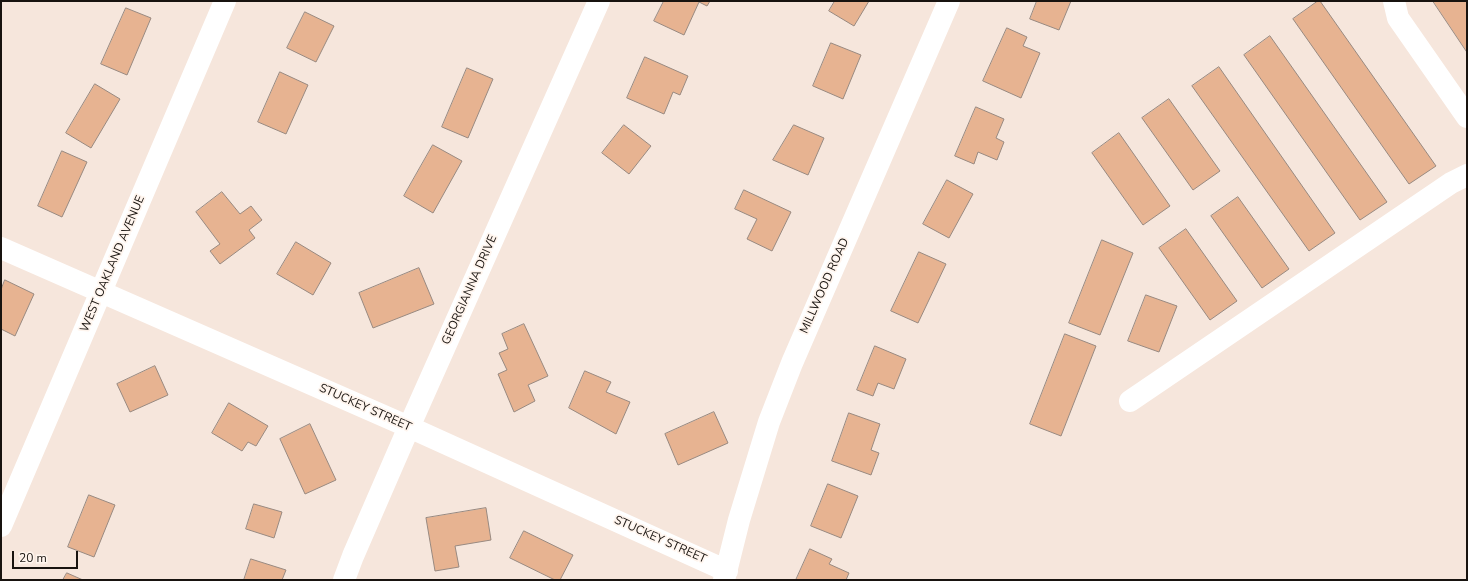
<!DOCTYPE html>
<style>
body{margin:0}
#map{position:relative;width:1468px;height:581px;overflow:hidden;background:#f6e6dc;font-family:"Nunito Sans",sans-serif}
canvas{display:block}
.frame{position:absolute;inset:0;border:2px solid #18130f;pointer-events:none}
.scale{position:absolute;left:12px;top:551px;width:66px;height:18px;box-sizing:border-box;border:2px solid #18130f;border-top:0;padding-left:5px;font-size:12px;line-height:14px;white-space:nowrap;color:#18130f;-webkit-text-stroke:3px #fff5ee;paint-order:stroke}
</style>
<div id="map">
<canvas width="1468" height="581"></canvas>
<div class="frame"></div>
<div class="scale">20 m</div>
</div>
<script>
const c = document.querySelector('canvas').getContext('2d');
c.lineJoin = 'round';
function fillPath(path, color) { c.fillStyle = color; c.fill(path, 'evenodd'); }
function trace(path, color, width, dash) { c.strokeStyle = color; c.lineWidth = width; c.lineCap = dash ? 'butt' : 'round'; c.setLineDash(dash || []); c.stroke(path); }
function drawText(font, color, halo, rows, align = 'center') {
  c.font = font + ' "Nunito Sans",sans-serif'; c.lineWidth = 3.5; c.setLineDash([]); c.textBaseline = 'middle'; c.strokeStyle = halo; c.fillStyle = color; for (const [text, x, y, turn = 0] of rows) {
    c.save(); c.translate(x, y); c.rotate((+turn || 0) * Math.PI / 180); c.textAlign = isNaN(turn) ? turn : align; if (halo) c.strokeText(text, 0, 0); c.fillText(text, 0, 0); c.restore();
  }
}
const building = new Path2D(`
 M 664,1 L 710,1 L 707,6 L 699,2 L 684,35 L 654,21 Z
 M 835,1 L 869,1 L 854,26 L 829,11 Z
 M 1037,1 L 1071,1 L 1059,30 L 1030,19 Z
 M 1318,1 L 1320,1 L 1436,166 L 1409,184 L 1293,19 Z
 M 1433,1 L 1467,1 L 1467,52 Z
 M 126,8 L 151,18 L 127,75 L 101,64 Z
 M 305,12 L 334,26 L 316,62 L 287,48 Z
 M 1007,28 L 1027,37 L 1023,46 L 1040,53 L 1021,98 L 983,81 Z
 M 1270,36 L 1387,202 L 1360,220 L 1244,55 Z
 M 831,43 L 861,55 L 843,99 L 813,86 Z
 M 645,57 L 688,76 L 680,95 L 673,92 L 664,114 L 627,98 Z
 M 1219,67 L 1335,233 L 1309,251 L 1192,86 Z
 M 467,68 L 493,79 L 468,138 L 442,127 Z
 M 280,72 L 308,85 L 286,134 L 258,122 Z
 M 95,84 L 120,99 L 91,148 L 66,133 Z
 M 1169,99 L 1220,171 L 1193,190 L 1142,118 Z
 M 976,107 L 1004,119 L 996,138 L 1004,142 L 997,160 L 978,152 L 974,164 L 955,156 Z
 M 624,125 L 651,146 L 629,174 L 602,153 Z
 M 794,125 L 824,138 L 808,175 L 773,160 Z
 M 1119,133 L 1170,206 L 1143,225 L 1092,153 Z
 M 433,145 L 462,161 L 433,213 L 404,196 Z
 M 62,151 L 87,162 L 62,217 L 38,206 Z
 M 947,180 L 973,194 L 949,238 L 923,224 Z
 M 744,190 L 791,212 L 772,251 L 747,239 L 757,219 L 735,209 Z
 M 222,192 L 240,214 L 251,206 L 262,220 L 249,230 L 255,238 L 220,264 L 210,251 L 220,244 L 196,212 Z
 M 1238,197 L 1289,269 L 1262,288 L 1211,216 Z
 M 1186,229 L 1237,301 L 1210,320 L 1159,248 Z
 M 1102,240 L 1133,253 L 1100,335 L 1069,323 Z
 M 296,242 L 331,263 L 313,295 L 277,274 Z
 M 919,252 L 946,264 L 918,323 L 891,311 Z
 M 419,268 L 434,304 L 373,328 L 359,293 Z
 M 5,280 L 34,294 L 15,336 L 1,329 L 1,290 Z
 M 1146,295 L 1177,306 L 1159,352 L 1128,341 Z
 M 524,324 L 548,376 L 528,385 L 535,401 L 514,412 L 498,374 L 507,370 L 499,353 L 508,349 L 502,334 Z
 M 1065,334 L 1096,346 L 1061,436 L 1030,424 Z
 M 875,346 L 906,359 L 894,389 L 878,383 L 873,396 L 857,390 Z
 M 155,366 L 168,395 L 130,412 L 117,384 Z
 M 585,371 L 611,382 L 606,392 L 630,402 L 616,434 L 569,408 Z
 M 229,403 L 268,426 L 256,446 L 248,442 L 242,451 L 212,433 Z
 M 714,412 L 728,443 L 678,465 L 665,434 Z
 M 849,413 L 880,424 L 871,450 L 879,453 L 871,475 L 832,461 Z
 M 310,424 L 336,480 L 305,494 L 280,439 Z
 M 828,484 L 858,496 L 841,538 L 811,526 Z
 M 89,495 L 115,505 L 94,557 L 68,547 Z
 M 254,504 L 282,512 L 274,538 L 246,529 Z
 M 486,508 L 491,540 L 455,546 L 459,567 L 435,571 L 426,518 Z
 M 524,531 L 573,555 L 560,580 L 555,580 L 510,558 Z
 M 810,549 L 832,559 L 829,564 L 849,573 L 846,580 L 796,580 Z
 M 251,559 L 286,570 L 282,580 L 244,580 Z
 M 67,573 L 83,580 L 63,580 Z`);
const minor = new Path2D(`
 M 1394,1 L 1398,18 L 1467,117
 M 1,248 L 409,427 L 727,571
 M 1130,401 L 1451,183 L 1467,175
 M 1,526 L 225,1
 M 344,580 L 353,556 L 409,427 L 599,1
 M 724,580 L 739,520 L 769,422 L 792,363 L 949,1`);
const streetNames = [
 ["WEST OAKLAND AVENUE",113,264,-67],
 ["MILLWOOD ROAD",825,286,-66],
 ["GEORGIANNA DRIVE",470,290,-66],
 ["STUCKEY STREET",365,408,24],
 ["STUCKEY STREET",660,540,24]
];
fillPath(building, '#e7b391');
trace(building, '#988980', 1);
trace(minor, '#fff', 22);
drawText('12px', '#18130f', '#fff5ee', streetNames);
</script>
